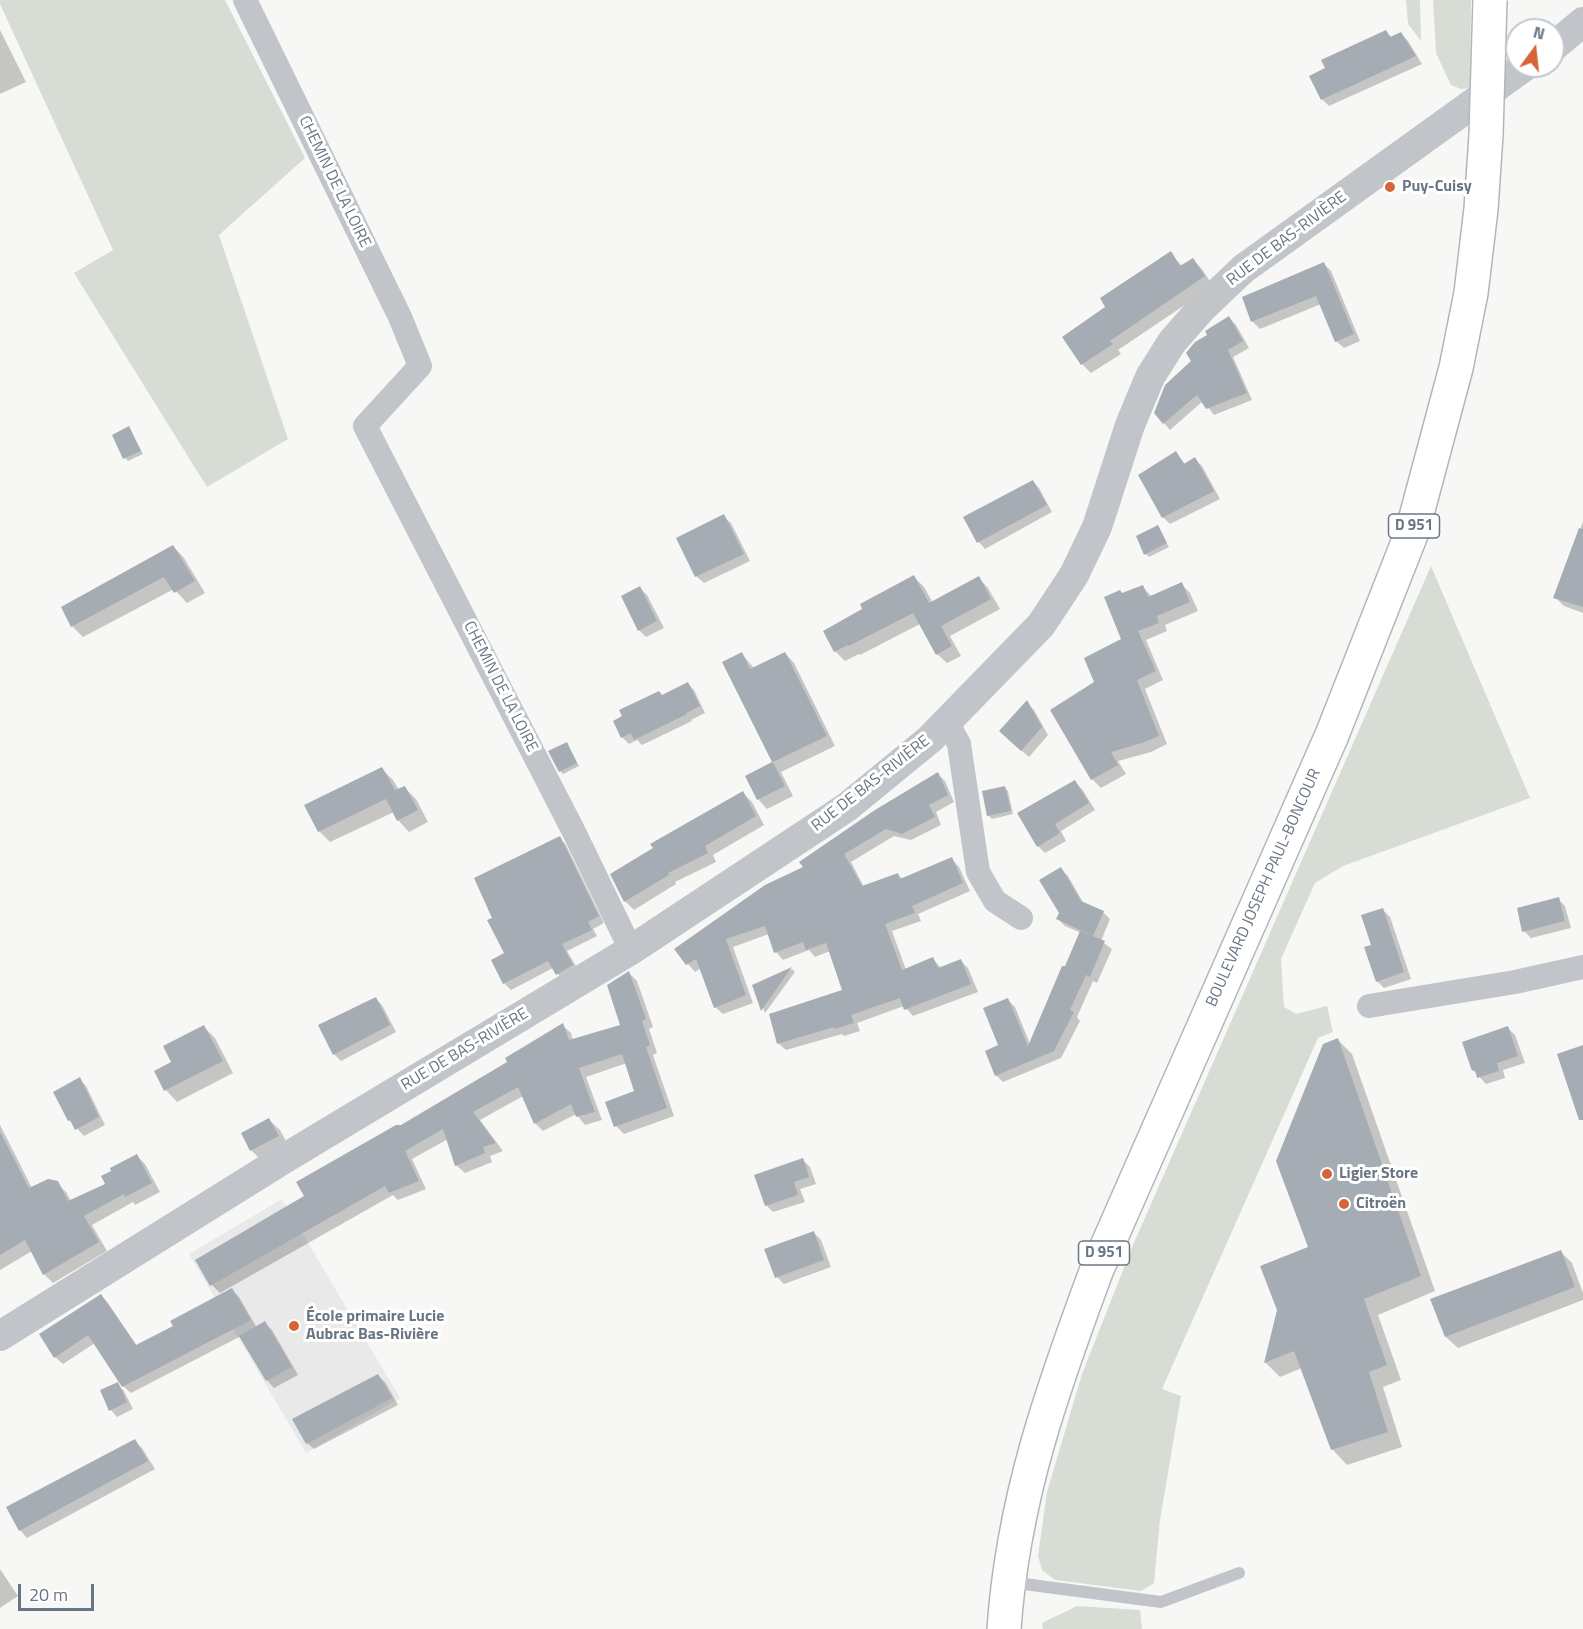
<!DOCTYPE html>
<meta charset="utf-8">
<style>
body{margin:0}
#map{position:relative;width:1583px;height:1629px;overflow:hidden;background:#f7f8f5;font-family:"Titillium Web",sans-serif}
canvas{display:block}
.north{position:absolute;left:1505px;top:18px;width:60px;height:60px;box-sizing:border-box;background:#fff;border:2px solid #c3c8ce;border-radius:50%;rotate:15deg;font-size:16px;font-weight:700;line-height:24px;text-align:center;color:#697684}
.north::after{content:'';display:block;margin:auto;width:21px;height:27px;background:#d56538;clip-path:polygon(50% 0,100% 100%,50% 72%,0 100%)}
.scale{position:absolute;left:18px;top:1584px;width:76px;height:27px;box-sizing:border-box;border:3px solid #697684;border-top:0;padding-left:8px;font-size:18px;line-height:21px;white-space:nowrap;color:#697684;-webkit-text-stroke:4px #fff;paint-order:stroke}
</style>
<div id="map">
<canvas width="1583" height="1629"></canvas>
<div class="north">N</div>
<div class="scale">20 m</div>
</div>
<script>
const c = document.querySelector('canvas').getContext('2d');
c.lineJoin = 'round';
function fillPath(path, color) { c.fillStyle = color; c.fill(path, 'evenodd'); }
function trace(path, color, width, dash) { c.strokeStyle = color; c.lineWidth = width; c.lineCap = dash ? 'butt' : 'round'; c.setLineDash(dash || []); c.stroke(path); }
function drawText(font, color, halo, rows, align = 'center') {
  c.font = font + ' "Titillium Web",sans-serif'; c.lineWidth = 6; c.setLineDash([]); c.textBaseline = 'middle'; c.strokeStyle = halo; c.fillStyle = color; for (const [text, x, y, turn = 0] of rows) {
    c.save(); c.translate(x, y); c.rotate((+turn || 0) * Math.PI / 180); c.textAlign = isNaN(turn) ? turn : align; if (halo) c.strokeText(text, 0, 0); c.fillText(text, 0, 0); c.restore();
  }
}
const built = new Path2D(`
 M 282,1199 L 400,1398 L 306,1453 L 189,1254 Z`);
const green = new Path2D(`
 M 0,0 L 225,0 L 305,158 L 219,235 L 288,439 L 207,487 L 74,273 L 113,250 L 0,4 Z
 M 1406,0 L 1420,0 L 1421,41 L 1408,24 Z
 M 1433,0 L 1471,0 L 1470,88 L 1461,89 L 1451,85 L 1436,53 Z
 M 1431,566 L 1530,798 L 1343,866 L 1315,883 L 1281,959 L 1284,1007 L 1296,1014 L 1327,1006 L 1333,1032 L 1318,1038 L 1162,1389 L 1181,1396 L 1160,1520 L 1154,1583 L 1141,1591 L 1055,1580 L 1042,1570 L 1038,1556 L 1047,1492 L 1082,1374 L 1133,1245 Z
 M 1077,1606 L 1140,1610 L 1142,1629 L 1043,1629 L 1042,1623 Z`);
const shadow = new Path2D(`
 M 0,30 L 26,82 L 0,94 Z
 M 1386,31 L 1392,38 L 1401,34 L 1408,41 L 1422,64 L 1329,106 L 1322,99 Z
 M 1170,253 L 1182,266 L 1193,260 L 1202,269 L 1213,286 L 1118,350 L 1121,354 L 1091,373 L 1082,364 L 1107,307 Z
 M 1324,264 L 1331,271 L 1360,341 L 1344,348 L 1336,341 L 1321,304 L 1260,329 L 1253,322 L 1244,298 Z
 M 1229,318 L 1236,325 L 1249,348 L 1233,357 L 1252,400 L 1214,415 L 1203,401 L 1170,430 L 1164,423 L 1193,362 L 1210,335 Z
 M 129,428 L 143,454 L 128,461 L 125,458 Z
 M 1176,453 L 1186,465 L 1195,459 L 1202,466 L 1220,499 L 1170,524 L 1163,517 Z
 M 1032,481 L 1039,488 L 1052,512 L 985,549 L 979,542 L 965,518 Z
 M 723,516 L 731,523 L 750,561 L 704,583 L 696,576 Z
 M 1583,521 L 1583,613 L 1564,606 L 1555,597 L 1567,570 Z
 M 1157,527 L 1169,547 L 1149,557 L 1146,554 Z
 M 173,546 L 184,558 L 205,593 L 187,603 L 174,589 L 83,637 L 72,626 Z
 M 914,577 L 924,587 L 933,603 L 979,578 L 988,588 L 1000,609 L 950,636 L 961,656 L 947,663 L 937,654 L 920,624 L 860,655 L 859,654 L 845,661 L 835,651 L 864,609 Z
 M 1181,584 L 1190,593 L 1198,611 L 1165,625 L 1167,631 L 1146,640 L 1163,680 L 1145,689 L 1167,744 L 1151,752 L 1118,761 L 1126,774 L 1101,788 L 1092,779 L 1096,683 L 1123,639 L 1123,595 L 1143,587 L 1152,597 Z
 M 640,588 L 647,595 L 664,628 L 646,637 L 639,630 Z
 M 785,653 L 794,663 L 835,746 L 781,772 L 793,796 L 767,809 L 758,799 L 747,777 L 774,763 L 724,663 L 742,654 L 754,668 Z
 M 687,683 L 694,690 L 705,713 L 691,720 L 692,721 L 642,745 L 637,740 L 629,744 L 622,737 L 615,721 Z
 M 1027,703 L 1034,710 L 1048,735 L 1029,757 L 1008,739 Z
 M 567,744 L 579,766 L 563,774 L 560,771 Z
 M 382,769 L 393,780 L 399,790 L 405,788 L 416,799 L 428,822 L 409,832 L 398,820 L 394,812 L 330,842 L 319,831 Z
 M 938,774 L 945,781 L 954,802 L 936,812 L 941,825 L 911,840 L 894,836 L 851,862 L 864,887 L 897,874 L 903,879 L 952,859 L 959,867 L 970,891 L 918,914 L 921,921 L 892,931 L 906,970 L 933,959 L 941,968 L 960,960 L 968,968 L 978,992 L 913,1016 L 904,1006 L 857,1023 L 860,1031 L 844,1036 L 842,1034 L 786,1050 L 778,1043 L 844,990 L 830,951 L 815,957 L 809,950 L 783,960 L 776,952 L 769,934 L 733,947 L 753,1003 L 723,1014 L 715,1007 L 701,968 L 695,972 L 676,950 L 805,867 Z
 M 1074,782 L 1082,789 L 1095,810 L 1061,831 L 1066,841 L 1045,853 L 1038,846 Z
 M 1005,788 L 1008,791 L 1013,814 L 992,819 L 988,815 Z
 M 743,793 L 752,802 L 764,825 L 713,855 L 716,862 L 675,882 L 676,884 L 634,910 L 625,901 Z
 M 560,838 L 566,845 L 604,923 L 593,929 L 597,936 L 567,951 L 579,971 L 563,980 L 553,968 L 511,990 L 504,983 L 506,954 L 494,919 Z
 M 1061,869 L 1068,876 L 1084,904 L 1103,912 L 1110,919 L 1101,941 L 1112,949 L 1097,983 L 1093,981 L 1077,1017 L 1080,1021 L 1061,1058 L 1003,1082 L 996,1075 L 1008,1000 L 1015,1007 L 1030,1044 L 1081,933 L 1065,926 L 1058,919 L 1061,913 Z
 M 1558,899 L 1565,906 L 1571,928 L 1531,938 L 1524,931 Z
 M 1383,910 L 1390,917 L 1411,979 L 1384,988 L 1377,981 L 1373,946 Z
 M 792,969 L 795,972 L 765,1013 L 754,986 Z
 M 629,973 L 637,981 L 653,1027 L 649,1029 L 657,1053 L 653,1055 L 674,1116 L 624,1134 L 616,1126 L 636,1092 L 627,1063 L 586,1077 L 602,1120 L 585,1125 L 576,1114 L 543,1131 L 535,1123 L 523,1096 L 480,1120 L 503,1151 L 490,1156 L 492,1162 L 465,1173 L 456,1165 L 448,1139 L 412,1159 L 426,1189 L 398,1200 L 393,1195 L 220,1293 L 212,1285 L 306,1197 L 401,1127 L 508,1063 L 562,1025 L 571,1033 L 573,1040 L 622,1026 Z
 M 375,998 L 382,1005 L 396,1032 L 341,1061 L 334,1054 Z
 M 204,1027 L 215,1038 L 233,1073 L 177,1102 L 166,1090 L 156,1072 L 173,1062 Z
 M 1508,1028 L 1515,1035 L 1525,1063 L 1503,1070 L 1505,1078 L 1486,1084 L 1473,1070 Z
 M 1337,1039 L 1352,1054 L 1435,1291 L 1378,1315 L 1401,1380 L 1383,1387 L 1402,1447 L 1347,1465 L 1332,1449 L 1302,1368 L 1280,1377 L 1265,1362 L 1279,1310 L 1310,1248 Z
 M 79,1079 L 86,1086 L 105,1125 L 84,1136 L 69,1120 Z
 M 269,1120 L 280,1130 L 289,1147 L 262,1161 L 251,1150 Z
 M 0,1125 L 32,1188 L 57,1183 L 66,1192 L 71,1201 L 107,1184 L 137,1156 L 145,1164 L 160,1192 L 135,1205 L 133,1202 L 92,1225 L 107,1251 L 53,1283 L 44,1274 L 32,1251 L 0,1270 Z
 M 803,1160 L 810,1167 L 816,1184 L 800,1189 L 805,1202 L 773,1212 L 766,1205 Z
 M 813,1232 L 821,1240 L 831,1267 L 784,1284 L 777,1277 Z
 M 1560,1251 L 1572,1263 L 1583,1293 L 1583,1300 L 1458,1348 L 1446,1337 L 1432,1300 Z
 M 232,1290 L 239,1297 L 257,1328 L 265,1323 L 272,1330 L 298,1375 L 274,1388 L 267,1380 L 241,1336 L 131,1393 L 123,1386 L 95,1343 L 63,1364 L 55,1357 L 101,1296 L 108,1303 L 137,1346 L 175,1326 Z
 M 378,1376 L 385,1382 L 398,1405 L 314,1449 L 307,1443 Z
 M 117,1384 L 124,1391 L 133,1409 L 117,1417 L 111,1410 L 102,1391 Z
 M 134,1441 L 142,1448 L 155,1469 L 27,1538 L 20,1530 Z
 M 0,1569 L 18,1596 L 0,1608 Z`);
const building = new Path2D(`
 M 1386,30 L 1390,37 L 1401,32 L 1416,56 L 1321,100 L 1309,76 L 1325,68 L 1321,60 Z
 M 1171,251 L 1180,266 L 1193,258 L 1205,276 L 1110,341 L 1113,344 L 1081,365 L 1062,337 L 1105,307 L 1100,298 Z
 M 1324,262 L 1354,334 L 1335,342 L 1316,296 L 1251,322 L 1242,297 Z
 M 1229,316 L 1243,341 L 1228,350 L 1247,393 L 1206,409 L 1197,395 L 1163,424 L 1154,413 L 1165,385 L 1191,361 L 1186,353 L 1195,342 L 1207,335 L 1205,331 Z
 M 129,426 L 141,451 L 123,459 L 112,435 Z
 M 1176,451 L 1184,464 L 1195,457 L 1214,491 L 1162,518 L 1138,475 Z
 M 1033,480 L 1047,505 L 977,543 L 963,517 Z
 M 724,514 L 744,554 L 695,577 L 676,538 Z
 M 1158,525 L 1167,543 L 1144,555 L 1136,536 Z
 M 1579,528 L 1583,529 L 1583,607 L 1553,598 Z
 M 173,545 L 195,581 L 174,593 L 164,577 L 71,627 L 61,607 Z
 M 914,575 L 929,603 L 979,576 L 991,599 L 941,626 L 952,646 L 936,655 L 913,613 L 849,646 L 848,645 L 834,652 L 823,631 L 862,609 L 860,604 Z
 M 1182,582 L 1190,602 L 1157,616 L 1159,623 L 1138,631 L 1156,671 L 1137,680 L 1159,736 L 1142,743 L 1111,752 L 1118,765 L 1091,780 L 1050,710 L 1094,682 L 1084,658 L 1121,639 L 1104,597 L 1120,590 L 1122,593 L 1143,585 L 1148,597 Z
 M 640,586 L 657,621 L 638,631 L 621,596 Z
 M 742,652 L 750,669 L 785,652 L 827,736 L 773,762 L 785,786 L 757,800 L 745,776 L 772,762 L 722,662 Z
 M 688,682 L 700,706 L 686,713 L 687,714 L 634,740 L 631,733 L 621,738 L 613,721 L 622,716 L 619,710 L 659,691 L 662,695 Z
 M 1027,700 L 1042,727 L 1021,751 L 999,731 Z
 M 567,742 L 577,763 L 559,772 L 548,751 Z
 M 382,767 L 395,790 L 405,786 L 418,810 L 397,821 L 386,799 L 318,832 L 304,805 Z
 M 938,772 L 948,795 L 929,805 L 935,817 L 902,834 L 886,829 L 844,854 L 862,886 L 898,873 L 900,879 L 952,857 L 963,883 L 912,906 L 915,913 L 885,924 L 902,970 L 933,957 L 938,968 L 961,959 L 971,984 L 904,1010 L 900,998 L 851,1015 L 854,1023 L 835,1029 L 834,1027 L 777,1044 L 769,1014 L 842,990 L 826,943 L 806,950 L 803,942 L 774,953 L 765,926 L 726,939 L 746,995 L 714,1008 L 696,959 L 686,965 L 674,949 L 765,885 L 803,867 L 799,862 L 875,810 Z
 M 1075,780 L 1089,803 L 1055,824 L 1060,833 L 1037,847 L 1017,813 Z
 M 1005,786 L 1011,811 L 987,816 L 982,791 Z
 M 743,791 L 756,816 L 705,846 L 708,853 L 668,873 L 669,875 L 624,902 L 610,874 L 653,848 L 650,844 Z
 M 560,836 L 599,916 L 588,922 L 592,930 L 562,944 L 573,965 L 556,975 L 548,961 L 503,984 L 491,960 L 504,953 L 487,920 L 492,918 L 474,878 Z
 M 1061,867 L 1081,901 L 1104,911 L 1093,936 L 1105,941 L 1090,977 L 1086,975 L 1070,1010 L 1074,1012 L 1054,1051 L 995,1076 L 985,1051 L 998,1045 L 983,1008 L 1008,998 L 1028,1046 L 1062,966 L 1065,966 L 1080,931 L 1093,936 L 1056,919 L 1059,913 L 1039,880 Z
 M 1559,897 L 1565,921 L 1522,932 L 1517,908 Z
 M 1383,908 L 1404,972 L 1376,982 L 1364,947 L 1371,945 L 1361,915 Z
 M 792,967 L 761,1011 L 752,985 Z
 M 629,971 L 646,1019 L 642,1021 L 650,1045 L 646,1047 L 667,1108 L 614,1127 L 605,1102 L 634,1091 L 622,1054 L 579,1068 L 595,1112 L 576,1117 L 571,1104 L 534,1124 L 518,1087 L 473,1112 L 496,1143 L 483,1147 L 485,1153 L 455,1166 L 443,1129 L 405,1151 L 419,1181 L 389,1193 L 385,1186 L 210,1286 L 195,1260 L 304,1196 L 296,1182 L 396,1125 L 401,1125 L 507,1062 L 505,1058 L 563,1023 L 569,1040 L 620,1025 L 607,985 Z
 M 376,997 L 390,1025 L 333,1055 L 318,1025 Z
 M 204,1025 L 223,1061 L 164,1091 L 154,1071 L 171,1062 L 163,1046 Z
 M 1508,1026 L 1518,1056 L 1497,1063 L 1499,1071 L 1477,1078 L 1475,1070 L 1472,1071 L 1462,1042 Z
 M 1338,1038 L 1421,1276 L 1364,1299 L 1387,1365 L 1369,1372 L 1388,1432 L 1331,1450 L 1294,1351 L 1264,1363 L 1277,1310 L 1260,1266 L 1308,1247 L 1276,1161 L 1323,1044 Z
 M 1583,1045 L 1583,1120 L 1579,1120 L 1557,1054 Z
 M 80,1077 L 99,1117 L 75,1130 L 70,1120 L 68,1121 L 53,1092 Z
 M 269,1118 L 279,1136 L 250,1151 L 241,1133 Z
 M 0,1132 L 29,1188 L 48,1179 L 58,1181 L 68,1201 L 105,1184 L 101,1176 L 111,1171 L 110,1168 L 137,1154 L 152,1183 L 125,1197 L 124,1194 L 84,1216 L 99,1242 L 43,1275 L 25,1240 L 0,1255 Z
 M 803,1158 L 809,1177 L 794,1182 L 798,1195 L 765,1206 L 754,1175 Z
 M 814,1231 L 824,1260 L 775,1278 L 764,1249 Z
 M 1561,1250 L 1575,1287 L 1445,1337 L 1430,1299 Z
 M 232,1288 L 251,1320 L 122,1387 L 88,1335 L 54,1358 L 39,1334 L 101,1294 L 136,1345 L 173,1326 L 170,1321 Z
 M 265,1321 L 292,1367 L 266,1381 L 239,1336 Z
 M 378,1374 L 392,1398 L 306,1444 L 292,1419 Z
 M 118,1382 L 127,1402 L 109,1411 L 100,1390 Z
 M 135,1439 L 148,1461 L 19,1531 L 6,1507 Z`);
const service = new Path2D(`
 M 1009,1582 L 1161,1602 L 1239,1573`);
const minor = new Path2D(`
 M 245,0 L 400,317 L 420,366 L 365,426 L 574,832 L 631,950
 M 947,722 L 959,744 L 978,872 L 995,901 L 1021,918
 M 1369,1006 L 1515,982 L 1583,967`);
const tertiary = new Path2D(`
 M 1553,47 L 1583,22
 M 0,1336 L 282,1160 L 631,950 L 847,807 L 930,739 L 1041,625 L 1074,575 L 1097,527 L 1130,425 L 1150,377 L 1172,342 L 1201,309 L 1243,269 L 1525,66`);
const primary = new Path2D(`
 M 1004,1629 C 1013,1499 1052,1390 1097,1269 L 1332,735 L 1412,532 L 1456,368 L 1471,293 L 1481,209 L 1486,135`);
const primaryBridge = new Path2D(`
 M 1486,135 L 1490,0`);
const markers = [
 [1390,187,6,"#d56538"],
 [1327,1174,6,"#d56538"],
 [1344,1204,6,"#d56538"],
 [294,1326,6,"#d56538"]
];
const shields = [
 [1414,526,51],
 [1104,1253,51]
];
const shieldNames = [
 ["D 951",1414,526],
 ["D 951",1104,1253]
];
const streetNames = [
 ["CHEMIN DE LA LOIRE",334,182,64],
 ["RUE DE BAS-RIVIÈRE",1287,239,-37],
 ["CHEMIN DE LA LOIRE",500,687,63],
 ["RUE DE BAS-RIVIÈRE",871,784,-38],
 ["BOULEVARD JOSEPH PAUL-BONCOUR",1264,888,-66],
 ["RUE DE BAS-RIVIÈRE",465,1050,-31]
];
const poiNames = [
 ["Puy-Cuisy",1402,187],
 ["Ligier Store",1339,1174],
 ["Citroën",1356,1204],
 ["École primaire Lucie",306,1317],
 ["Aubrac Bas-Rivière",306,1335]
];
fillPath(built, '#e8e9e8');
fillPath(green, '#d7dcd5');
fillPath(shadow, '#0003');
fillPath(building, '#a5acb3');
trace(primary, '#b2b6bb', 36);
trace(service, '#c1c4c8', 12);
trace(minor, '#c1c4c8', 24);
trace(tertiary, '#c1c4c8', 30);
trace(primary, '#fff', 33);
trace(primaryBridge, '#b2b6bb', 36, []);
trace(primaryBridge, '#fff', 33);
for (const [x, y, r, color] of markers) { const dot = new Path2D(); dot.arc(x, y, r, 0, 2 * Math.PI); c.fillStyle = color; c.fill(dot); trace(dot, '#fff', 2); }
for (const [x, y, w] of shields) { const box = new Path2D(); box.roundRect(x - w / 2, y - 12, w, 24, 4.5); c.fillStyle = '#fff'; c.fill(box); trace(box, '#697684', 1.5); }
drawText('bold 15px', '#697684', null, shieldNames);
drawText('16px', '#697684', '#fff', streetNames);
drawText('bold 16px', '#697684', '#fff', poiNames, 'left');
</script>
